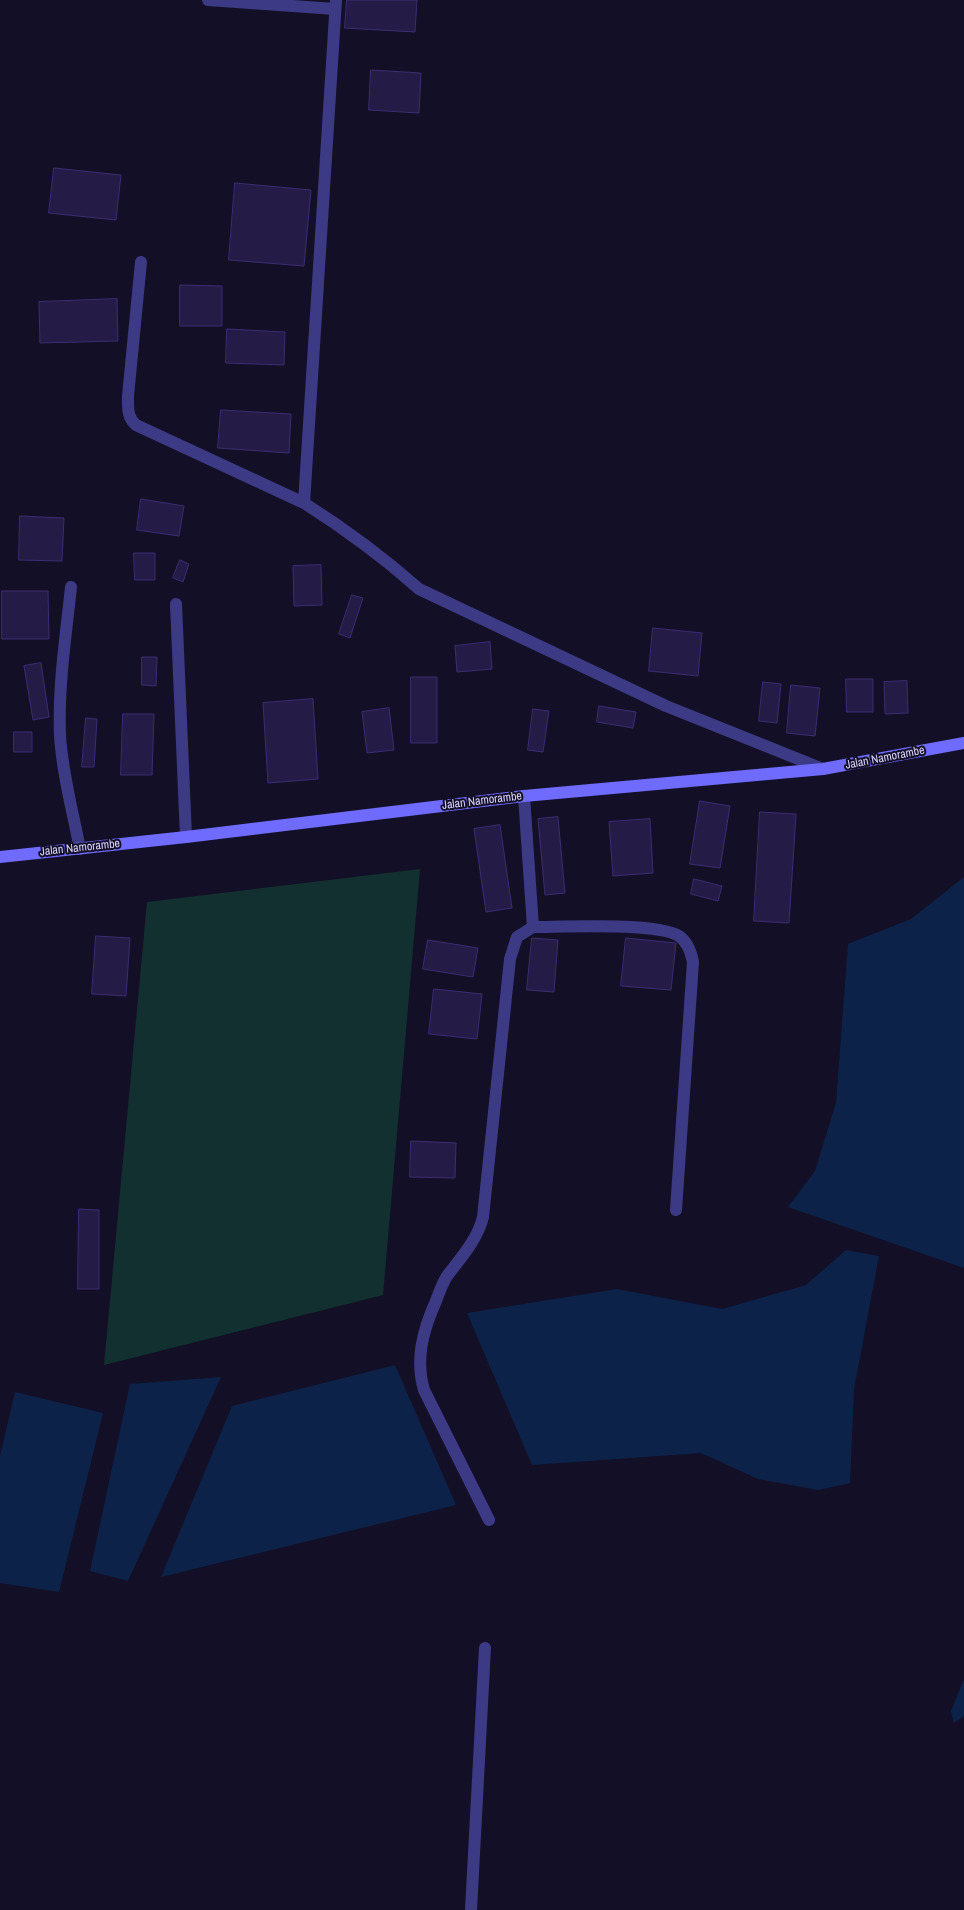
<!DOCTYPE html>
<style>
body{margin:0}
canvas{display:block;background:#130f26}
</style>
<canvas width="964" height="1910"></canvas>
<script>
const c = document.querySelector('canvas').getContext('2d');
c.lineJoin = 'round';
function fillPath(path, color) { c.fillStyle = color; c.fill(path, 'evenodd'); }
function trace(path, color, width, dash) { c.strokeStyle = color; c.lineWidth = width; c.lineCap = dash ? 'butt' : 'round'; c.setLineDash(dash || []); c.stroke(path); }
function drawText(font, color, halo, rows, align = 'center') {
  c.font = font + ' "Archivo Narrow",sans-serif'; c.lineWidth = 4; c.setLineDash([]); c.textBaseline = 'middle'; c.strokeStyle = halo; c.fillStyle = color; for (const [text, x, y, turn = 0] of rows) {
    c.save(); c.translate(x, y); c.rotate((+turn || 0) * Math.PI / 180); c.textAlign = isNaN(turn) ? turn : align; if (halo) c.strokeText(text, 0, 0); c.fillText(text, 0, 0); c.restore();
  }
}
const green = new Path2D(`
 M 420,869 L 383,1295 L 104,1365 L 147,902 Z`);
const water = new Path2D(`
 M 964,877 L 964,1268 L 788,1207 L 815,1171 L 836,1103 L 848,944 L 911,919 Z
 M 846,1250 L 879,1256 L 854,1389 L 850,1483 L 818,1490 L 758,1479 L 701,1453 L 532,1465 L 467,1313 L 617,1289 L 722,1309 L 806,1285 Z
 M 395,1365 L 456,1505 L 161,1577 L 232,1406 Z
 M 221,1377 L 128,1581 L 90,1571 L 130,1384 Z
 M 15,1392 L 103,1413 L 59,1592 L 0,1583 L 0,1456 Z
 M 964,1679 L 964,1716 L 954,1723 L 951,1711 Z`);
const building = new Path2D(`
 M 347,0 L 417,0 L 415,32 L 345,28 Z
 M 371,70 L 421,73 L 419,113 L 369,110 Z
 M 54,168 L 121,175 L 116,220 L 49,213 Z
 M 235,183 L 311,190 L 304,266 L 229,260 Z
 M 180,285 L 222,286 L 222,326 L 180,326 Z
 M 117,299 L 118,341 L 40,343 L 39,302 Z
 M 227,329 L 285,332 L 284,365 L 226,363 Z
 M 221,410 L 291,414 L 289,453 L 218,448 Z
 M 141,499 L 184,506 L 179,536 L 137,530 Z
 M 20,516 L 64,518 L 62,561 L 19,560 Z
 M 134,553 L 155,553 L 155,580 L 135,580 Z
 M 180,560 L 189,564 L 183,582 L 173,578 Z
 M 321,565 L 322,605 L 294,606 L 293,566 Z
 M 2,591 L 48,591 L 49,639 L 2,639 Z
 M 352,595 L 363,598 L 350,638 L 339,634 Z
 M 653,628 L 702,633 L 698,676 L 649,671 Z
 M 490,642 L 492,669 L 457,672 L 455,646 Z
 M 142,657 L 157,657 L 156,686 L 142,685 Z
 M 41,663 L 49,717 L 33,720 L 24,666 Z
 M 411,677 L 437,677 L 437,743 L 411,743 Z
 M 846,679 L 873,679 L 873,712 L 847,712 Z
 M 907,681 L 908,713 L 885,714 L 884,682 Z
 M 763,682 L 781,684 L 777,723 L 759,721 Z
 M 791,685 L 820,688 L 815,736 L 787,733 Z
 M 313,699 L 318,779 L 268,783 L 263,703 Z
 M 599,706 L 636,712 L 633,728 L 597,722 Z
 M 389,708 L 394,750 L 367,753 L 362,712 Z
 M 533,709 L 549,711 L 543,752 L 528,750 Z
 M 123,714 L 154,714 L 152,775 L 121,775 Z
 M 86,718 L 97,719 L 94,767 L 82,767 Z
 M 14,732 L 32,732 L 32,752 L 14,752 Z
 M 700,801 L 730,806 L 720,868 L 690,864 Z
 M 760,812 L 796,814 L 789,923 L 754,921 Z
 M 558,817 L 565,893 L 545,895 L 538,819 Z
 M 650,819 L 653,873 L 613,876 L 609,822 Z
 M 500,825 L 512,908 L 486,912 L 474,829 Z
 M 694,879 L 722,886 L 718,901 L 691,894 Z
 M 96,936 L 130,938 L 126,996 L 92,994 Z
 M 532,938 L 558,940 L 554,992 L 527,990 Z
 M 626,938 L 676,943 L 671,990 L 621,986 Z
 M 428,940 L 478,948 L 473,977 L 423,969 Z
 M 434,989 L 482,994 L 477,1039 L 429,1034 Z
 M 411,1141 L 456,1143 L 455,1178 L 410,1177 Z
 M 79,1209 L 99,1210 L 99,1289 L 78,1289 Z`);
const lane = new Path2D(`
 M 208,0 L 335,9
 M 471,1910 L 485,1648`);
const street = new Path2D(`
 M 336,0 L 304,503 C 345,529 383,557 419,589 L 666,706 L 823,769
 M 141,262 L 128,396 C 128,408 127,417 136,425 L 304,503
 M 71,587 C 66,635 58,686 60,735 C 62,772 73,813 80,849
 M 176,604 L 186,837
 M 533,927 C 562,927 658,922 679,936 C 688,942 691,952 693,962 L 676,1210
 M 489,1520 L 424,1390 C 415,1359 423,1330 436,1301 C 439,1293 442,1284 447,1276 C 460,1259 478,1239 483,1217 L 510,959 L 517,937 L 533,927 L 524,796`);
const secondary = new Path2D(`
 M 0,857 L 186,837 L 524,796 L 823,769 L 964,743`);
const streetNames = [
 ["Jalan Namorambe",885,758,-11],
 ["Jalan Namorambe",482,801,-7],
 ["Jalan Namorambe",80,848,-6]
];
fillPath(green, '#12302f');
fillPath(water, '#0c2248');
fillPath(building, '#241b47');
trace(building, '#3b2d73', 1);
trace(lane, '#3d3a85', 12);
trace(street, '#3d3a85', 12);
trace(secondary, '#6f6bff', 12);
drawText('12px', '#d9d4ff', '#130f26', streetNames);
</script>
